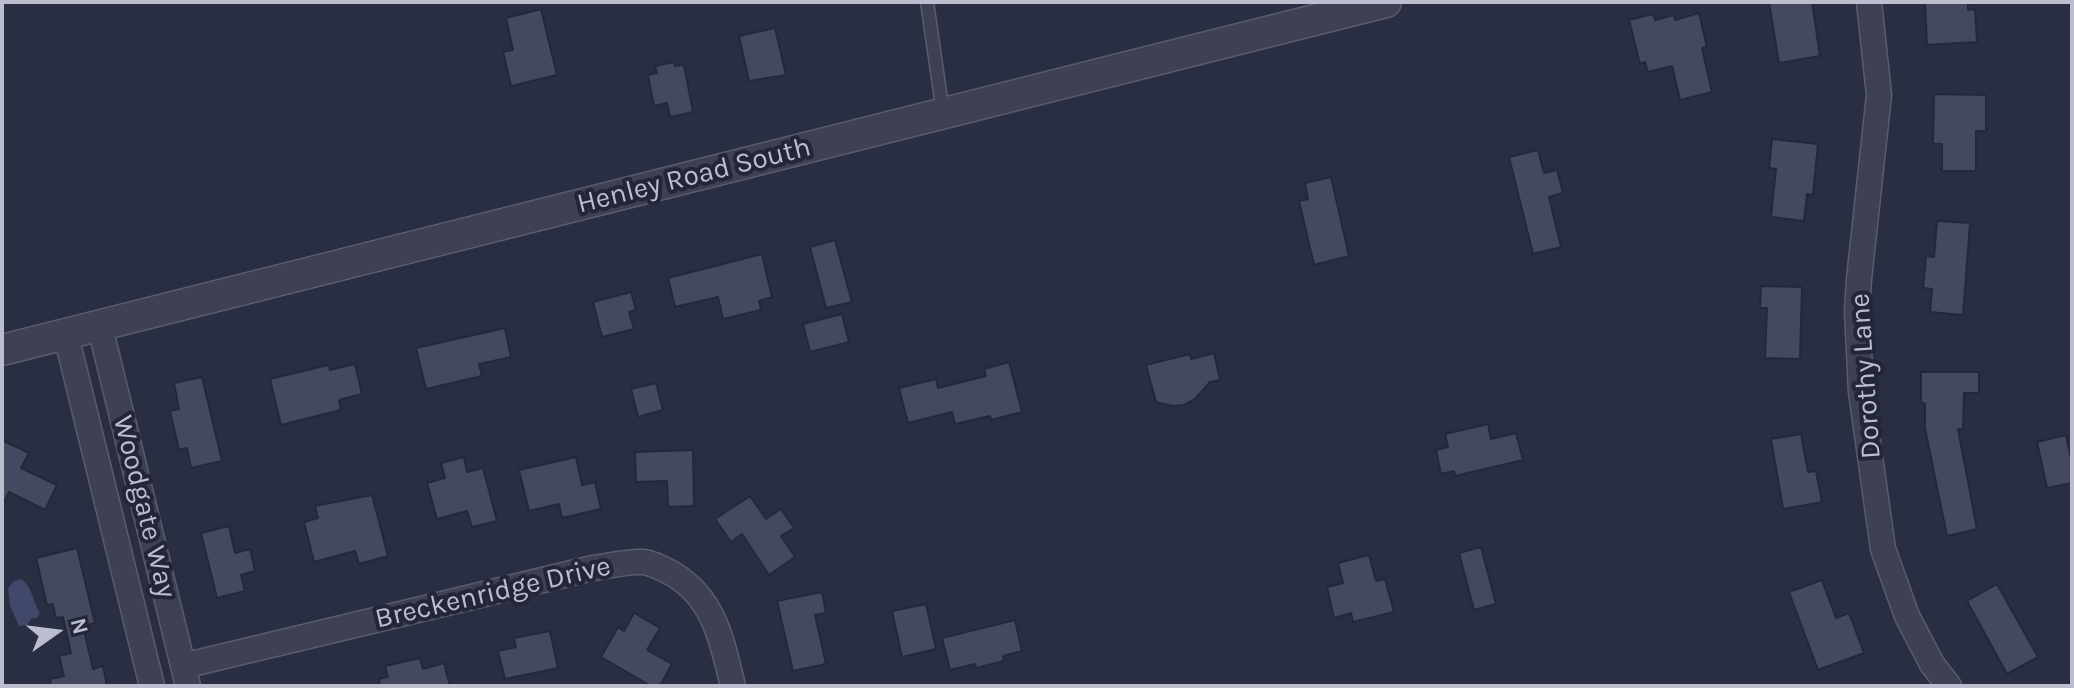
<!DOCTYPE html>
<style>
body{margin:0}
#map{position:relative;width:2074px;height:688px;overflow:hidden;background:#2a2e42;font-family:Karla,sans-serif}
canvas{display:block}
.frame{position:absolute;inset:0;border:4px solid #bbbecc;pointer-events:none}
.north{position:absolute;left:16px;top:592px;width:80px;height:80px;-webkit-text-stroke:6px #222638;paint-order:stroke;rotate:76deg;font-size:22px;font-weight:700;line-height:32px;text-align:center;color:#bbbecc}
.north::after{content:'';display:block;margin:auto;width:28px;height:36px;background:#bbbecc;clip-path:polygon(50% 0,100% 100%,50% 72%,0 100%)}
</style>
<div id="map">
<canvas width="2074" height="688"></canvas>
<div class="frame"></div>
<div class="north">N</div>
</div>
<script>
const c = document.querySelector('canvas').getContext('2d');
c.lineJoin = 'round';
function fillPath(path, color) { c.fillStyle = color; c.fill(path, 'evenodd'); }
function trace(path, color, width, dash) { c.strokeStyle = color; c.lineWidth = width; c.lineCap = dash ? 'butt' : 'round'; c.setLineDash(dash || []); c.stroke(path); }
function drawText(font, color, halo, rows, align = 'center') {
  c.font = font + ' Karla,sans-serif'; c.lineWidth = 8; c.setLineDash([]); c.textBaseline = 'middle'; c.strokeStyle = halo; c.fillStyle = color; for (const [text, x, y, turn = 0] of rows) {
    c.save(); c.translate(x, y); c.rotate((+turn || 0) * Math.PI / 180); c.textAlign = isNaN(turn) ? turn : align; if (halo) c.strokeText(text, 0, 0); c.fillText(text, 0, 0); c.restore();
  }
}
const water = new Path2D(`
 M 21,579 C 32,586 33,602 40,613 L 37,618 L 32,618 L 27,625 L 19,626 L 10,606 L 8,588 L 13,582 Z`);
const building = new Path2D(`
 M 1769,2 L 1812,2 L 1820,56 L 1779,63 Z
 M 1925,2 L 1968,2 L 1968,10 L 1975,9 L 1977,42 L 1927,45 Z
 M 541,9 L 557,75 L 511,86 L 503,52 L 513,50 L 506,18 Z
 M 1699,13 L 1707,47 L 1702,48 L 1712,92 L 1680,100 L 1672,66 L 1648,72 L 1645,62 L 1640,64 L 1629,20 L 1653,14 L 1655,20 L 1674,15 L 1675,20 Z
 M 775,28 L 786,75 L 749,81 L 739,36 Z
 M 674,62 L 675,66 L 684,65 L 693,112 L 670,117 L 667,103 L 654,106 L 648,75 L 657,73 L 655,66 Z
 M 1934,94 L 1986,95 L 1986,131 L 1976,131 L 1976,171 L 1942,171 L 1942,144 L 1933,144 Z
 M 1772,139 L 1818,144 L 1813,195 L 1807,194 L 1804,221 L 1771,217 L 1776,169 L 1769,168 Z
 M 1538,150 L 1544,173 L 1557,170 L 1563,193 L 1549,197 L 1561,247 L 1533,254 L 1509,157 Z
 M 1331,177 L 1349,256 L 1314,265 L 1299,201 L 1308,199 L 1305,183 Z
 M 1937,221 L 1970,223 L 1963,315 L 1930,312 L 1932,289 L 1923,288 L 1926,256 L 1934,257 Z
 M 835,240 L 852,302 L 826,308 L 810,247 Z
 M 762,254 L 772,297 L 759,301 L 761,310 L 723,319 L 718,297 L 675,307 L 668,278 Z
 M 1761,286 L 1802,287 L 1800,359 L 1765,358 L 1767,308 L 1760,308 Z
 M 631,292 L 636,310 L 629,312 L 634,329 L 602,337 L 593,302 Z
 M 842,314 L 849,342 L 810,352 L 803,324 Z
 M 505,328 L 511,357 L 479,364 L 482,376 L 426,389 L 416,348 Z
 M 1214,353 L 1220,380 L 1210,382 L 1195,399 L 1184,405 L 1172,406 L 1156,402 L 1146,365 L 1190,354 L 1191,359 Z
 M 1009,362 L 1022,412 L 991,420 L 990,416 L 955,424 L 952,412 L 908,423 L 899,388 L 936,379 L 938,388 L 986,376 L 984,369 Z
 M 355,364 L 362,394 L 339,400 L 341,410 L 281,425 L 270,379 L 328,365 L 330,370 Z
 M 1921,372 L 1979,372 L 1979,393 L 1964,393 L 1963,429 L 1958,429 L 1977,529 L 1947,536 L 1925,428 L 1925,404 L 1921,402 Z
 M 202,377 L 222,461 L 191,468 L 187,448 L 179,450 L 170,411 L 179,409 L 174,383 Z
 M 656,383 L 663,410 L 638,417 L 631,389 Z
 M 1488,424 L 1491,439 L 1516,433 L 1523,460 L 1455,476 L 1454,471 L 1441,474 L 1436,450 L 1448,447 L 1445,434 Z
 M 1801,434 L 1808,472 L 1816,471 L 1822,502 L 1783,509 L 1771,439 Z
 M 2066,435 L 2072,464 L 2072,483 L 2047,488 L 2037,442 Z
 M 2,440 L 29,453 L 21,468 L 57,485 L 45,510 L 9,492 L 2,507 Z
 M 693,450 L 694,506 L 668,507 L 667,481 L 636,482 L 635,452 Z
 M 464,457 L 467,472 L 483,468 L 497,521 L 472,527 L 467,511 L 437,519 L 427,483 L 445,478 L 441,463 Z
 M 576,457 L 582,485 L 595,482 L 601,509 L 562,518 L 559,504 L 529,511 L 519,470 Z
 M 372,495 L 388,556 L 359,564 L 355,551 L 314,562 L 304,522 L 318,518 L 315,506 Z
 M 750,496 L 766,519 L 781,509 L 794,528 L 781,536 L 795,557 L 769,575 L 742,534 L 731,542 L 715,519 Z
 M 229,526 L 235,553 L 250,549 L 255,571 L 241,575 L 245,591 L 217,598 L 201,533 Z
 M 1481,547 L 1496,604 L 1474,610 L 1459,553 Z
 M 77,548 L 95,623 L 83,626 L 93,669 L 103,666 L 107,686 L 51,686 L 50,679 L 64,676 L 59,656 L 71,653 L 63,617 L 56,618 L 53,604 L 47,605 L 36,558 Z
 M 1369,555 L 1376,581 L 1385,579 L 1394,612 L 1353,622 L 1351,613 L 1334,618 L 1327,587 L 1343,583 L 1338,563 Z
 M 1822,580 L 1836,618 L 1849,613 L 1864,653 L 1818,670 L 1789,592 Z
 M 1997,584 L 2038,657 L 2007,674 L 1967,601 Z
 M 822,592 L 826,613 L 815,615 L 826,664 L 793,671 L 777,601 Z
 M 926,604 L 936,649 L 902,657 L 892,611 Z
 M 634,613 L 660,628 L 647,650 L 672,664 L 660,686 L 651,686 L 601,657 L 618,627 L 624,631 Z
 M 1015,620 L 1022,651 L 1003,656 L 1004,661 L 976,668 L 975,664 L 950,670 L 942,638 Z
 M 550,631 L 558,668 L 505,679 L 498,651 L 516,647 L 514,638 Z
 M 420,658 L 423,669 L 444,663 L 450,686 L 380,686 L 379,679 L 388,677 L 385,666 Z`);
const service = new Path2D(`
 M 927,2 L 943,113`);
const minor = new Path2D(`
 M 1869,2 L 1879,95 L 1859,279 L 1857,311 L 1861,392 L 1883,549 L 1907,616 L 1932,664 L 1949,686
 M 100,327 L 188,686
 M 66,335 L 152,686
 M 183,666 L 593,568 C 609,566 627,561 643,562 C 653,563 664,569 673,574 C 715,599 722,642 733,686`);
const tertiary = new Path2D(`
 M 2,350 L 1386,2`);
const streetNames = [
 ["Henley Road South",694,176,-14],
 ["Dorothy Lane",1866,376,-94],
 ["Woodgate Way",144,507,76],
 ["Breckenridge Drive",493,593,-13]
];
fillPath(water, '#41486a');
fillPath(building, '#444960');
trace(building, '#24283a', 2);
trace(service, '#595c6d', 15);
trace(minor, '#595c6d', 27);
trace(tertiary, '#595c6d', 33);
trace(service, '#3e4152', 12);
trace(minor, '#3e4152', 24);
trace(tertiary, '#3e4152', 30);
drawText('28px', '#bbbecc', '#222638', streetNames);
</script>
